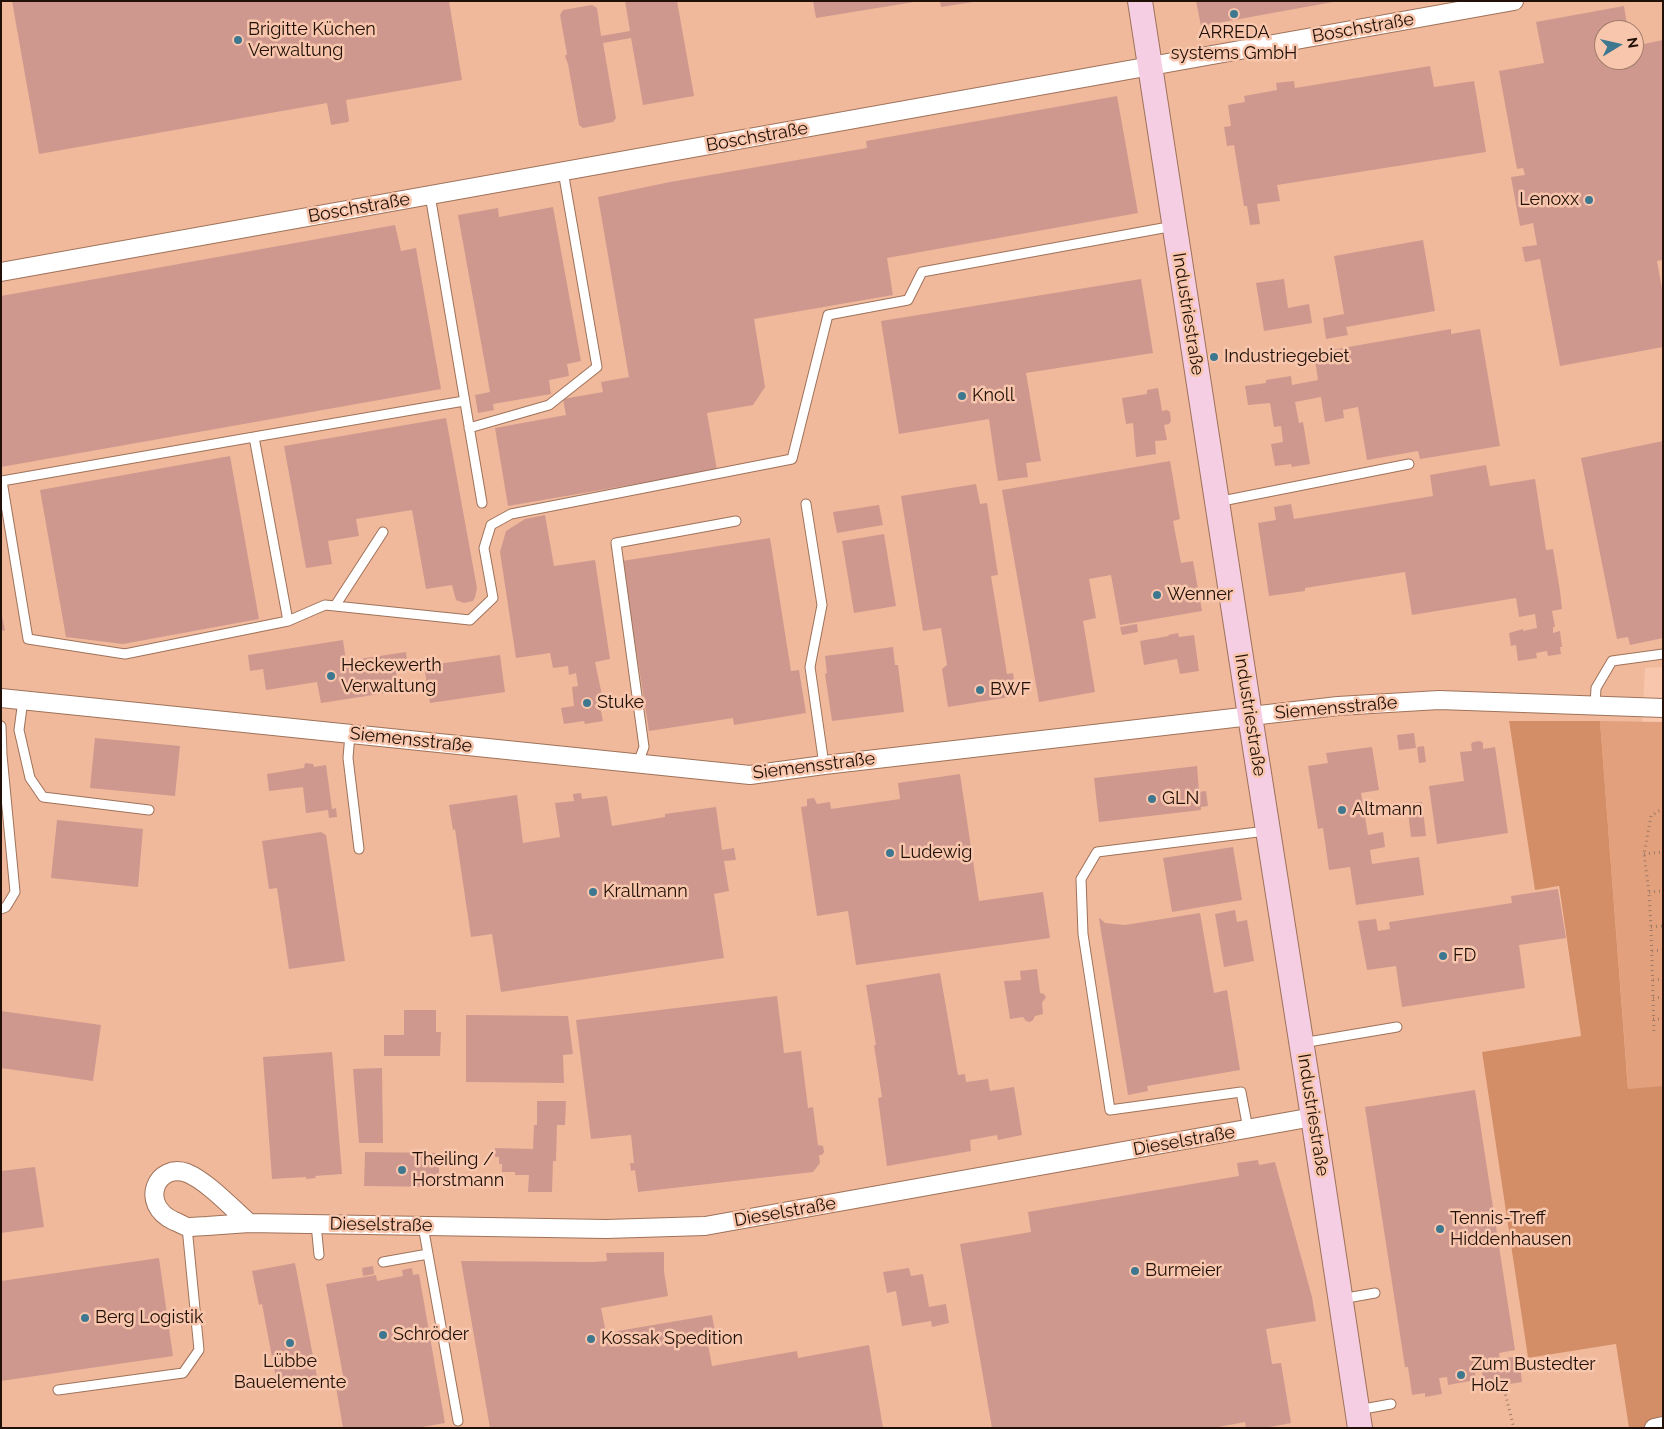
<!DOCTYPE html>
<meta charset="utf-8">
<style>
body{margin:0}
#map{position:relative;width:1664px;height:1429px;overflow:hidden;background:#f8c6ac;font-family:Raleway,sans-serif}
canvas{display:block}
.frame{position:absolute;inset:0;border:2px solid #201007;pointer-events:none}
.north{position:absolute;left:1594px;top:20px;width:50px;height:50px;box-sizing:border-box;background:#f8c6ac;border:1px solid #a27d6a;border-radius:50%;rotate:81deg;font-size:14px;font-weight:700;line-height:20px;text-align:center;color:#201007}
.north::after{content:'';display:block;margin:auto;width:18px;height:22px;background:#3e7790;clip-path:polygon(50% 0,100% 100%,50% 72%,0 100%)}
</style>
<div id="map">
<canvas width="1664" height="1429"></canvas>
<div class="frame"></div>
<div class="north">N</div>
</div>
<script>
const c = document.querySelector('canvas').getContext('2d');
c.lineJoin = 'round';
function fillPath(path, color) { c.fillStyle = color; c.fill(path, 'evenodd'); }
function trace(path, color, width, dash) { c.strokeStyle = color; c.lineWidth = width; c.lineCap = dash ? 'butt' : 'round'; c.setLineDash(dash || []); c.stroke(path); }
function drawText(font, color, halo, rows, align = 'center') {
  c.font = font + ' Raleway,sans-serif'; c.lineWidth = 5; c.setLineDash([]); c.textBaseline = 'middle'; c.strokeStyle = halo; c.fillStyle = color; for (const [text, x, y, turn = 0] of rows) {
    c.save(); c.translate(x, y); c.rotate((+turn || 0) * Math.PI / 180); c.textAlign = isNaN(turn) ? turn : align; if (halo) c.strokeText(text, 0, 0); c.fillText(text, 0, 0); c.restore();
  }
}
const built = new Path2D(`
 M 1,1 L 1663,1 L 1663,667 L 1645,668 L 1642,722 L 1509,721 L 1535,889 L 1558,886 L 1581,1036 L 1482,1052 L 1528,1358 L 1617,1344 L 1629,1428 L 1,1428 ZM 1604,30 L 1634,30 L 1634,60 L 1604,60 Z`);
const green = new Path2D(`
 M 1600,721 L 1663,722 L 1663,1428 L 1654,1428 Z`);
const forest = new Path2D(`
 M 1509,721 L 1600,721 L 1628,1089 L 1663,1086 L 1663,1428 L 1629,1428 L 1616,1344 L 1528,1358 L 1482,1052 L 1581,1036 L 1559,886 L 1535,890 Z`);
const building = new Path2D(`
 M 12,1 L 449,1 L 462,80 L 346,100 L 349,120 L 348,122 L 331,125 L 327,103 L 39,154 Z
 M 625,1 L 677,1 L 694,96 L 643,105 L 631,38 L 603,43 L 616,118 L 613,122 L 583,128 L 579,125 L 568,64 L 565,56 L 567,54 L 560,15 L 563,10 L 592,5 L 597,8 L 601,36 L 630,31 Z
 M 813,1 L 914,1 L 914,2 L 816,18 Z
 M 940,1 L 973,1 L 973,2 L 941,7 Z
 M 1196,1 L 1333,1 L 1333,2 L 1201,26 Z
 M 1624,6 L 1628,30 L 1604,30 L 1604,60 L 1634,60 L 1634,46 L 1663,40 L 1663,260 L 1657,261 L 1663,294 L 1663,347 L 1560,366 L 1540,259 L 1525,262 L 1522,247 L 1537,245 L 1533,223 L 1520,226 L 1511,177 L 1525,175 L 1523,168 L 1517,169 L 1499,71 L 1544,63 L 1536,22 Z
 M 1430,66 L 1434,87 L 1474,81 L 1486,152 L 1277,185 L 1280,201 L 1257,204 L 1260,224 L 1250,225 L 1247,206 L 1244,206 L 1234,145 L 1227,146 L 1224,127 L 1231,126 L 1228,105 L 1245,102 L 1244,96 L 1277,90 L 1276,83 L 1294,81 L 1295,88 Z
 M 1117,96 L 1138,213 L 887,258 L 893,295 L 754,319 L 765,387 L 753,405 L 707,413 L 717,470 L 508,506 L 495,428 L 566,415 L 563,399 L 603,392 L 601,382 L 629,377 L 598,197 L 670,182 L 867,148 L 866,141 Z
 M 553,207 L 581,361 L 567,364 L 569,376 L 549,380 L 551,394 L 493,404 L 494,410 L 478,413 L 475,395 L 490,392 L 458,215 L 498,208 L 499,217 Z
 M 395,225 L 401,251 L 416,248 L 441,389 L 1,467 L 1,296 Z
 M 1423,240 L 1435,311 L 1346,327 L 1348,335 L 1326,339 L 1323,318 L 1344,314 L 1334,256 Z
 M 1141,279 L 1153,353 L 1026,373 L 1041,461 L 1026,463 L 1028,477 L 998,481 L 989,419 L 899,434 L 881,321 Z
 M 1284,279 L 1288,308 L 1309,304 L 1312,323 L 1264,331 L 1256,283 Z
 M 1451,329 L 1451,334 L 1480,329 L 1500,446 L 1420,459 L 1418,451 L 1367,460 L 1358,407 L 1343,410 L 1344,418 L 1325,422 L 1321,397 L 1295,402 L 1299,423 L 1303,422 L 1310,464 L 1292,467 L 1291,464 L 1275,466 L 1271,444 L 1283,442 L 1281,426 L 1274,427 L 1270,403 L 1248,405 L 1245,386 L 1266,383 L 1266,380 L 1291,376 L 1292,385 L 1318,380 L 1314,353 Z
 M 1158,388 L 1162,411 L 1167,410 L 1170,412 L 1171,421 L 1169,424 L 1164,425 L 1167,440 L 1155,441 L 1156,454 L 1136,457 L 1133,423 L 1126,424 L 1122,398 L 1147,394 L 1147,390 Z
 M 446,418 L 477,588 L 475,597 L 473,601 L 464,603 L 456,600 L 452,585 L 426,589 L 412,510 L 356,519 L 359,536 L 328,541 L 332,564 L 306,568 L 284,446 Z
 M 1663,441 L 1663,638 L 1630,645 L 1628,637 L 1617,639 L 1581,458 Z
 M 230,456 L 259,619 L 123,644 L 66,637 L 40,490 Z
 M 1170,461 L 1180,519 L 1173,521 L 1181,563 L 1193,561 L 1202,611 L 1120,625 L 1111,575 L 1089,579 L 1096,618 L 1083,621 L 1095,692 L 1039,702 L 1002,490 Z
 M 1486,465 L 1490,486 L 1535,479 L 1546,550 L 1553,549 L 1560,591 L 1562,609 L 1552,611 L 1555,627 L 1553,627 L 1553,633 L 1560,631 L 1562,647 L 1560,647 L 1561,654 L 1548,656 L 1547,651 L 1536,653 L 1537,658 L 1518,661 L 1516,645 L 1511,646 L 1509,633 L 1523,629 L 1523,631 L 1537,628 L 1535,614 L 1519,617 L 1516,598 L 1412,615 L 1405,572 L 1305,588 L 1305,591 L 1269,596 L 1258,523 L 1276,520 L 1274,507 L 1291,504 L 1294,519 L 1433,496 L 1430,475 Z
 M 976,484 L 980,504 L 987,503 L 998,575 L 991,576 L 1007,674 L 1013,673 L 1016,696 L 948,707 L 942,669 L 947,665 L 941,628 L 923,631 L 901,496 Z
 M 879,505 L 883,525 L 837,533 L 833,512 Z
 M 545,515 L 554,566 L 595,560 L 610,659 L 595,662 L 603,700 L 599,701 L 603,721 L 585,724 L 584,721 L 564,724 L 561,708 L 574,706 L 572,687 L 578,686 L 576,673 L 569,675 L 568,666 L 553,668 L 550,653 L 516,658 L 500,552 L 506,531 L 525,519 Z
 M 884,534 L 896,606 L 854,613 L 842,541 Z
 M 770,538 L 791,671 L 799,670 L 806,713 L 734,725 L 733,718 L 649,731 L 622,561 Z
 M 1,616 L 2,616 L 5,631 L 1,630 Z
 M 1137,624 L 1138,632 L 1122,635 L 1120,627 Z
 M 1178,633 L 1179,637 L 1194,635 L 1199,671 L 1180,674 L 1177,659 L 1144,665 L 1140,641 L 1169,636 L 1168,635 Z
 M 343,640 L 346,661 L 406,652 L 408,669 L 396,671 L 399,691 L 321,703 L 317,682 L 266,690 L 263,669 L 250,671 L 248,655 Z
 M 893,647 L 895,665 L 898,665 L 904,712 L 832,721 L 825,674 L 827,673 L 825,656 Z
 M 500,655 L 505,692 L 430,703 L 424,666 Z
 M 1414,733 L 1416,748 L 1399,750 L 1397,735 Z
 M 95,738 L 180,746 L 175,796 L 90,788 Z
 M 1480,741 L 1483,743 L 1483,749 L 1495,747 L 1508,833 L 1437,844 L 1429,786 L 1464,781 L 1460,752 L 1472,751 L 1471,744 L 1473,742 Z
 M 1424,746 L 1426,762 L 1419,763 L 1417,747 Z
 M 1372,747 L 1379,790 L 1361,793 L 1368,835 L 1383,832 L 1385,847 L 1370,850 L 1372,864 L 1419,857 L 1424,895 L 1356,905 L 1350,867 L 1329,870 L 1323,828 L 1318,829 L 1308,766 L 1328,763 L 1326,753 Z
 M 305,763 L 313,764 L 314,767 L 326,765 L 332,809 L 336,808 L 337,817 L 329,818 L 328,810 L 306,813 L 303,787 L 269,791 L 267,774 L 304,768 Z
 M 1197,766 L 1199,792 L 1206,791 L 1208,806 L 1201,807 L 1201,810 L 1099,822 L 1094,778 Z
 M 960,774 L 979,901 L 1043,892 L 1050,938 L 856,965 L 848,911 L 817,916 L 801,807 L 807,806 L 807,799 L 814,798 L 817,804 L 830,802 L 831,809 L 900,799 L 898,783 Z
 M 581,793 L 582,799 L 607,796 L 612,826 L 665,817 L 665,814 L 716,807 L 722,850 L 734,848 L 736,860 L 724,861 L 729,891 L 714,894 L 724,958 L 501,992 L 492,934 L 471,937 L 455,829 L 453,830 L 449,805 L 517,795 L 523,843 L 560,837 L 555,803 L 574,801 L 573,794 Z
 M 1422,802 L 1426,836 L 1411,837 L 1407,803 Z
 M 57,820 L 143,829 L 138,887 L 51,878 Z
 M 321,832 L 326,835 L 345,961 L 289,969 L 277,888 L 269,889 L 262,841 Z
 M 1233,847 L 1242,900 L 1172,912 L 1163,858 Z
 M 1558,889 L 1566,938 L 1519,945 L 1525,988 L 1402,1007 L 1396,966 L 1367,970 L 1358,921 L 1376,919 L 1378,931 L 1390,929 L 1389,922 L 1512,903 L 1511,896 Z
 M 1235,910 L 1237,922 L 1247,920 L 1254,961 L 1224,967 L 1215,914 Z
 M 1200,913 L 1214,993 L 1227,990 L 1240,1070 L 1147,1086 L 1148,1091 L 1128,1095 L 1099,919 L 1100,918 L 1105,923 L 1125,925 Z
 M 1037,969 L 1040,993 L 1044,994 L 1046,997 L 1042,1003 L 1043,1014 L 1035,1016 L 1033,1020 L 1030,1022 L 1026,1021 L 1023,1017 L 1010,1019 L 1004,981 L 1021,980 L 1020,971 Z
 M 940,973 L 958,1075 L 965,1074 L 966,1082 L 988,1079 L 990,1091 L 1014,1087 L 1022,1135 L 998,1140 L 997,1135 L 970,1140 L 971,1151 L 887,1166 L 878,1098 L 882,1097 L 874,1045 L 876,1045 L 866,985 Z
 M 777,996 L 784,1053 L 801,1051 L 808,1108 L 813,1107 L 818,1145 L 823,1146 L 824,1152 L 822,1155 L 819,1155 L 820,1163 L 813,1172 L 638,1192 L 635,1170 L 631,1171 L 630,1163 L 634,1163 L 631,1135 L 591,1139 L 576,1020 Z
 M 404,1010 L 436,1010 L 436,1032 L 441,1032 L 440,1056 L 384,1056 L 384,1035 L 404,1035 Z
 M 1,1011 L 101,1025 L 93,1081 L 1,1068 Z
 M 466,1015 L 568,1016 L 573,1054 L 563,1055 L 564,1083 L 466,1082 Z
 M 332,1052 L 342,1174 L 315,1176 L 316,1178 L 306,1179 L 306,1177 L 272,1179 L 263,1057 Z
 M 382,1068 L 383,1143 L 359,1143 L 353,1069 Z
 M 1475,1090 L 1515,1350 L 1499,1353 L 1500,1359 L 1519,1356 L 1522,1382 L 1484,1388 L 1482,1372 L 1475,1373 L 1476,1380 L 1448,1385 L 1447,1377 L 1439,1378 L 1442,1394 L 1425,1397 L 1425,1393 L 1412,1395 L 1408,1367 L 1405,1367 L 1365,1107 Z
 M 537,1101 L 566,1101 L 565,1125 L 557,1125 L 556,1161 L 553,1161 L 552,1192 L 528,1192 L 529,1175 L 515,1175 L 515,1172 L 502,1172 L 502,1164 L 499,1164 L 499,1157 L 495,1157 L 495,1148 L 533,1149 L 534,1125 L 537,1125 Z
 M 365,1152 L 439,1153 L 439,1187 L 364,1186 Z
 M 1258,1160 L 1259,1165 L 1275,1162 L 1312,1297 L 1316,1321 L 1266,1329 L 1272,1364 L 1281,1363 L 1291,1423 L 1264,1428 L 1246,1428 L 1245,1422 L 1213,1428 L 992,1428 L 960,1244 L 1031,1232 L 1028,1212 L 1239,1176 L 1237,1163 Z
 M 35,1167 L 44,1227 L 1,1233 L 1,1171 Z
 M 664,1252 L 664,1272 L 668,1296 L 601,1308 L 606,1333 L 712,1315 L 715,1332 L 706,1333 L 712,1366 L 797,1351 L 798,1358 L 869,1345 L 883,1428 L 490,1428 L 461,1261 L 593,1262 L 607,1261 L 606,1253 Z
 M 159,1258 L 173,1356 L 1,1381 L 1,1281 Z
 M 295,1263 L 318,1382 L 278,1389 L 262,1304 L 259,1305 L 252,1271 Z
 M 373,1266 L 374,1274 L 363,1276 L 362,1268 Z
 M 412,1268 L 413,1275 L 419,1274 L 445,1423 L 416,1428 L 343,1428 L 336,1387 L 345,1386 L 326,1284 L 376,1275 L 377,1281 L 403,1276 L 402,1270 Z
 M 909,1268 L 911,1276 L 923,1274 L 929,1307 L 946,1304 L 949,1323 L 932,1327 L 931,1321 L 902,1326 L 896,1291 L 887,1293 L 883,1272 Z`);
const path = new Path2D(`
 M 1644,854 L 1663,852
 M 1649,892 L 1663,891
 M 1651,927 L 1663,926
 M 1652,951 L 1663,950
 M 1653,980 L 1663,979
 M 1653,998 L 1663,997
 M 1653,1019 L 1663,1019
 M 1654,1031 L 1651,927 L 1649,892 L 1644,854 L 1651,816 L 1663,808
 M 1503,1385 L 1514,1428`);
const lane = new Path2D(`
 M 430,195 L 482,503
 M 469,428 L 549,405 L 597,367 L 563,171
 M 254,437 L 2,481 L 28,639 L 125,654 L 288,621
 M 1217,502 L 1409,464
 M 806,504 L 822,605 L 810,667 L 824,765
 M 383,532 L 335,606 L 325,605 L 288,621 L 254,437 L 464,401
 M 335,606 L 470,620 L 493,598 L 484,548 L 491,525 L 511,514 L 792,459 L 828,315 L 908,300 L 922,272 L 1174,226
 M 23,700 L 19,730 L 30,778 L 43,797 L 149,810
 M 1595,705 L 1596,688 L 1612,661 L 1663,654
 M 1,726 L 2,755 L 15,892 L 6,907 L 1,909
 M 350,734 L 348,758 L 359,849
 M 638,763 L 644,747 L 616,543 L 736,521
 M 1302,1043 L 1397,1027
 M 1248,1129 L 1241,1092 L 1110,1110 L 1083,934 L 1081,879 L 1097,852 L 1266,831
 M 316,1224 L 319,1255
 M 423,1226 L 458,1421
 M 383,1262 L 428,1254
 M 1341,1299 L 1375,1293
 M 58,1390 L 183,1373 L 199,1350 L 187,1227
 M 1358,1410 L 1391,1404`);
const street = new Path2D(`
 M 1,272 L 1514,1
 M 1,698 L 750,775 L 824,765 L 1338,706 L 1439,700 L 1663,708
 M 249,1223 C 235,1224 221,1225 207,1226 C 201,1226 194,1227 188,1227 C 183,1226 178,1222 174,1221 C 138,1204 157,1162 187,1173 C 207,1181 233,1209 249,1223 L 606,1229 L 705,1226 L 1313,1117
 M 1654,1428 L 1663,1426`);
const secondary = new Path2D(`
 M 1140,1 L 1250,716 L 1313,1117 L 1360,1428`);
const markers = [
 [1234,14,5,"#3e7790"],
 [238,40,5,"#3e7790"],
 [1589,200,5,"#3e7790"],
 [1214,357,5,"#3e7790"],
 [962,396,5,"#3e7790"],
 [1157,595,5,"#3e7790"],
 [331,676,5,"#3e7790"],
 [980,690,5,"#3e7790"],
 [587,703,5,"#3e7790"],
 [1152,799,5,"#3e7790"],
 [1342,810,5,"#3e7790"],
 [890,853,5,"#3e7790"],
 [593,892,5,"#3e7790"],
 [1443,956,5,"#3e7790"],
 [402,1170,5,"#3e7790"],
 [1440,1229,5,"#3e7790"],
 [1135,1271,5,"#3e7790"],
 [85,1318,5,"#3e7790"],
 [383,1335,5,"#3e7790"],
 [591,1339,5,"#3e7790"],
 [290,1343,5,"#3e7790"],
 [1461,1375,5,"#3e7790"]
];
const streetNames = [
 ["Boschstraße",1363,28,-10],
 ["Boschstraße",757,137,-10],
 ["Boschstraße",359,208,-10],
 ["Industriestraße",1188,314,81],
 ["Siemensstraße",1336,708,-5],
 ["Industriestraße",1250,715,81],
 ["Siemensstraße",411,740,6],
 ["Siemensstraße",814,766,-7],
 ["Industriestraße",1313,1115,81],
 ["Dieselstraße",1184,1141,-10],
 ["Dieselstraße",785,1212,-10],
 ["Dieselstraße",381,1225,1]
];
const poiNames = [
 ["Brigitte Küchen",248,30],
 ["Verwaltung",248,51],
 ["ARREDA",1234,33,"center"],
 ["systems GmbH",1234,54,"center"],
 ["Lenoxx",1579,200,"right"],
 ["Industriegebiet",1224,357],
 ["Knoll",972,396],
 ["Wenner",1167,595],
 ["Heckewerth",341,666],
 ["Verwaltung",341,687],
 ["BWF",990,690],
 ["Stuke",597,703],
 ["GLN",1162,799],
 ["Altmann",1352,810],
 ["Ludewig",900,853],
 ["Krallmann",603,892],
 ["FD",1453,956],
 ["Theiling /",412,1160],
 ["Horstmann",412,1181],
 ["Tennis-Treff",1450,1219],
 ["Hiddenhausen",1450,1240],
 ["Burmeier",1145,1271],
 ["Berg Logistik",95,1318],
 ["Schröder",393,1335],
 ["Kossak Spedition",601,1339],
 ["Lübbe",290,1362,"center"],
 ["Bauelemente",290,1383,"center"],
 ["Zum Bustedter",1471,1365],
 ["Holz",1471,1386]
];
fillPath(built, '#f0b99b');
fillPath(green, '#e3a07c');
fillPath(forest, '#d48e67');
fillPath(building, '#ce988f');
trace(lane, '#9f725a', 11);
trace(street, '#9f725a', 20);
trace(secondary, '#9f725a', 26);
trace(path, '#9f7b68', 3, [1, 4]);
trace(lane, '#fff', 9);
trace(street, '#fff', 18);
trace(secondary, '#f5cee3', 24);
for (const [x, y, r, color] of markers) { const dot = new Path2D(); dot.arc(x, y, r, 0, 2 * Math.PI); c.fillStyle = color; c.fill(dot); trace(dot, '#f8c6ac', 2); }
drawText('18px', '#201007', '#f8c6ac', streetNames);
drawText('18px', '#201007', '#f8c6ac', poiNames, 'left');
</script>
